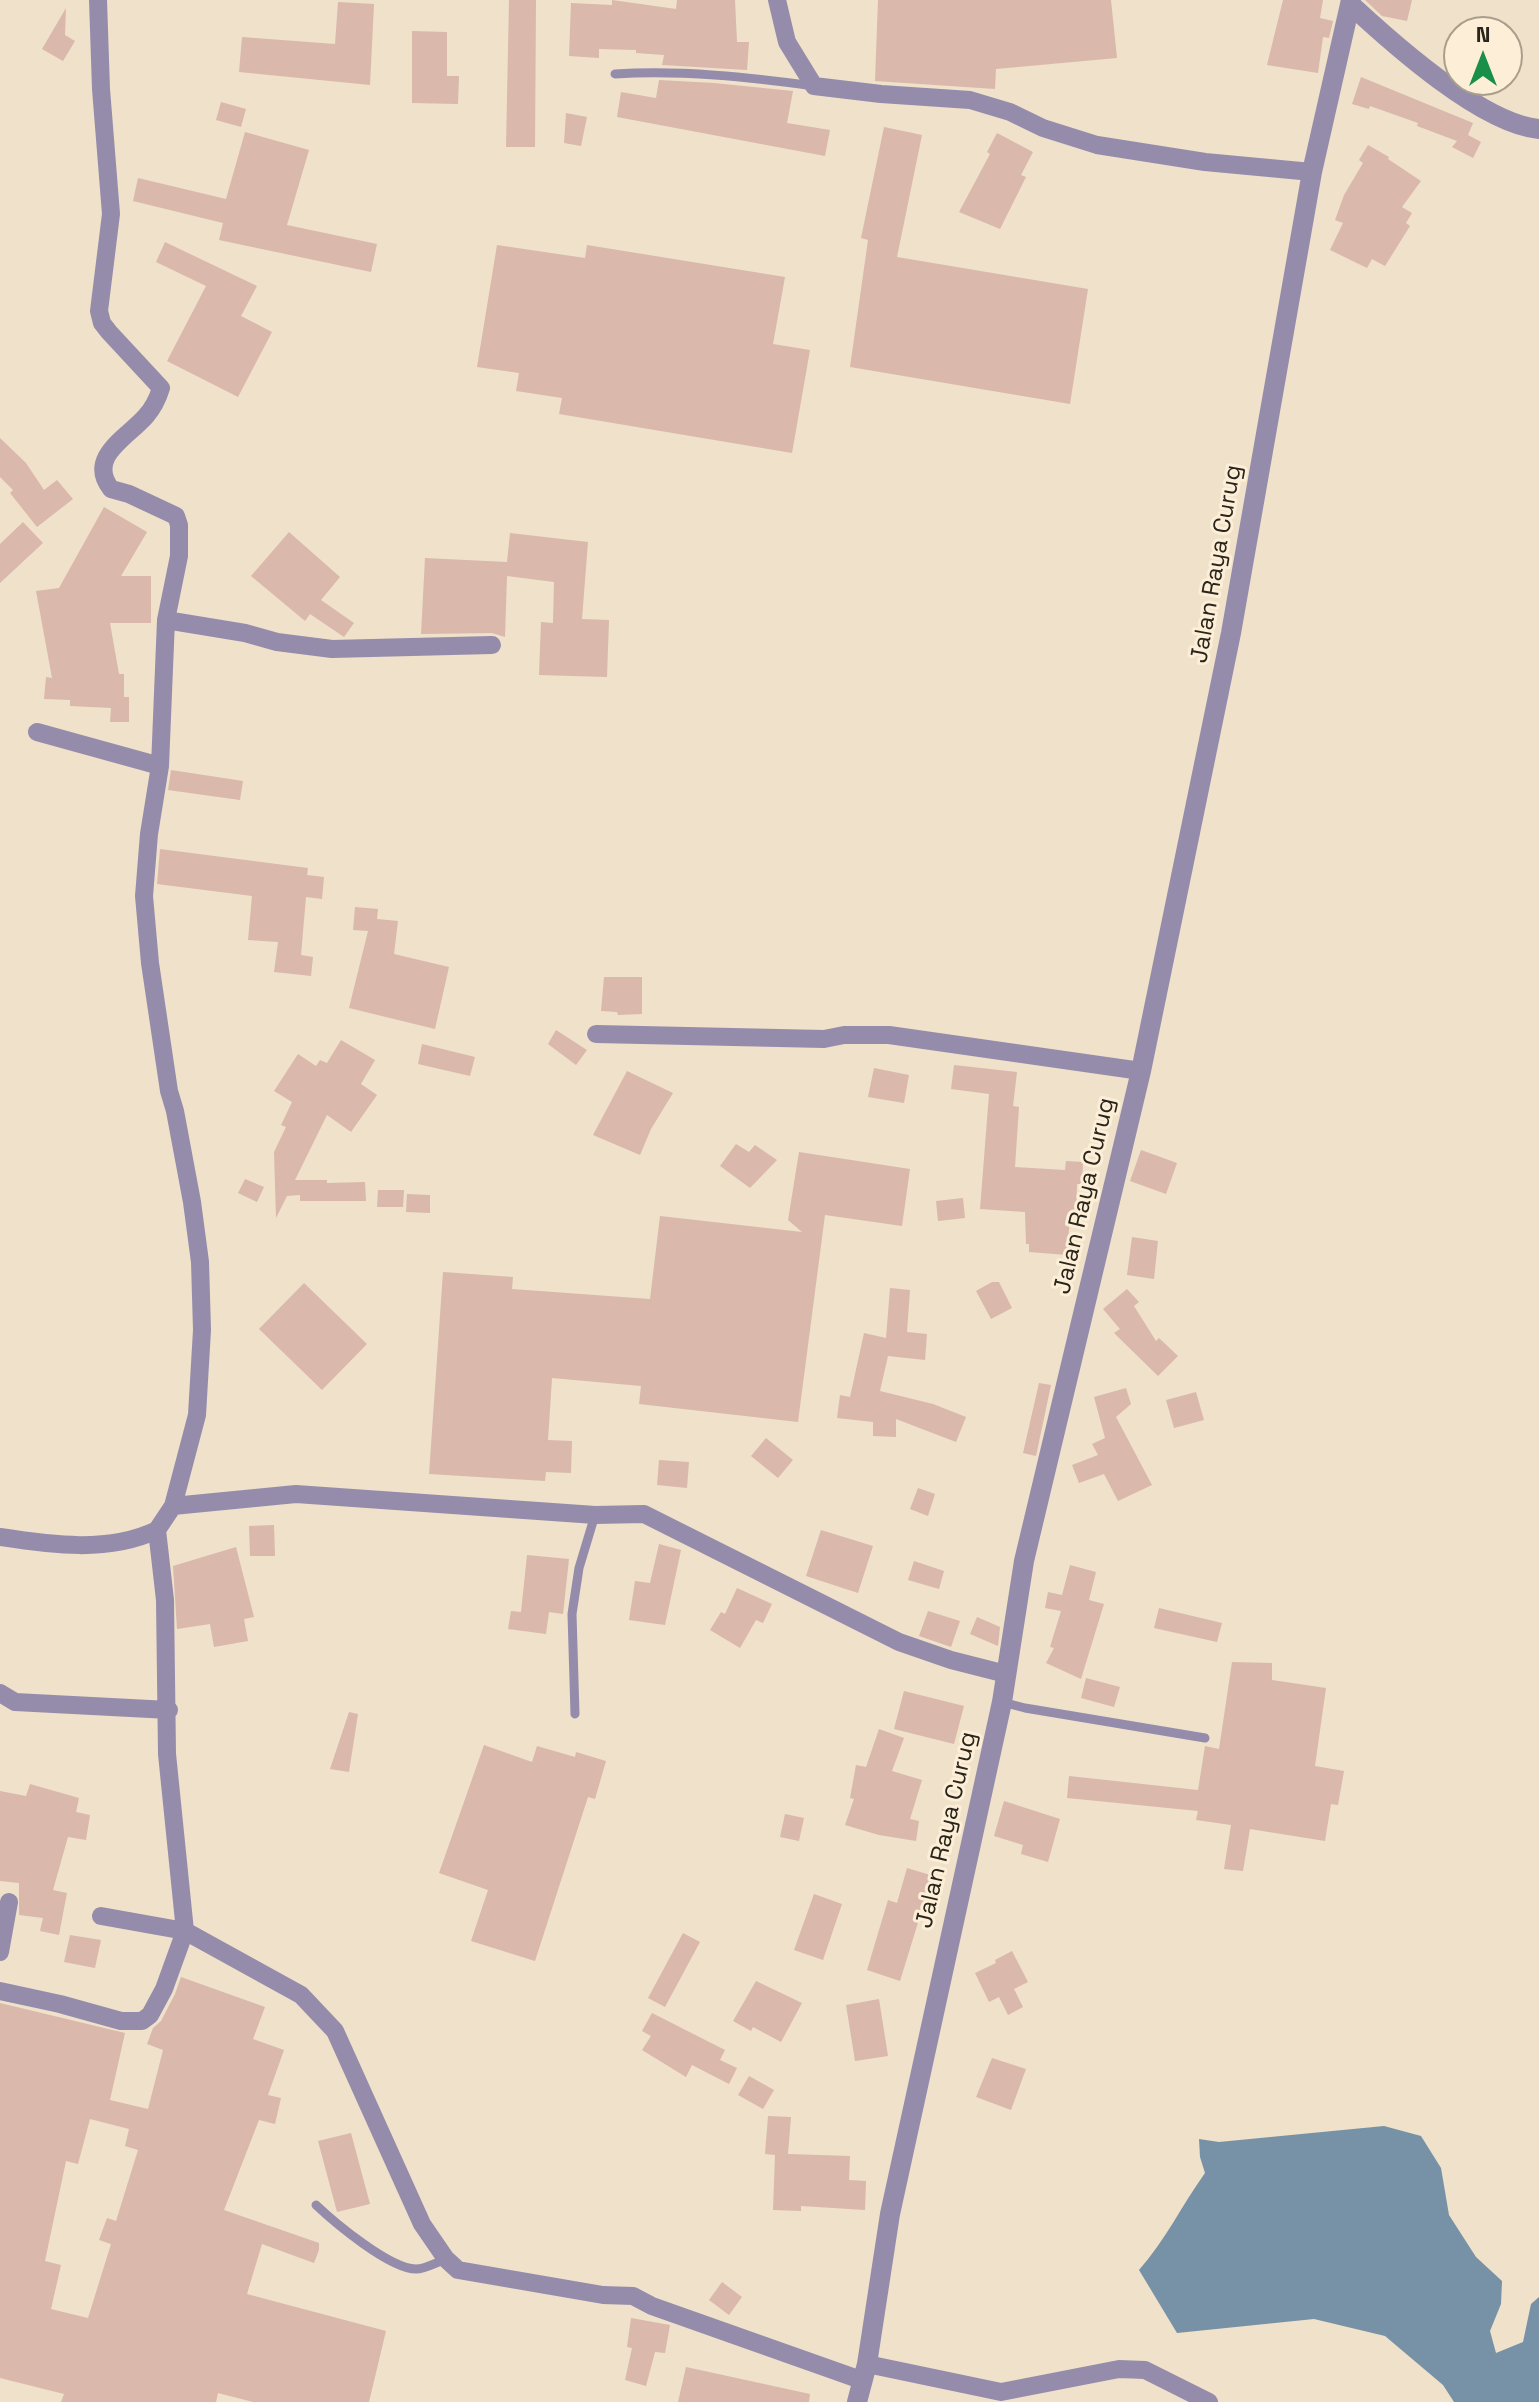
<!DOCTYPE html>
<style>
body{margin:0}
#map{position:relative;width:1539px;height:2402px;overflow:hidden;background:#efe1ca;font-family:"Space Grotesk",sans-serif}
canvas{display:block}
.north{position:absolute;left:1443px;top:16px;width:80px;height:80px;box-sizing:border-box;background:#fdefd7;border:2px solid #a99e8c;border-radius:50%;rotate:0deg;font-size:22px;font-weight:700;line-height:32px;text-align:center;color:#2a251c}
.north::after{content:'';display:block;margin:auto;width:28px;height:36px;background:#198f4a;clip-path:polygon(50% 0,100% 100%,50% 72%,0 100%)}
</style>
<div id="map">
<canvas width="1539" height="2402"></canvas>
<div class="north">N</div>
</div>
<script>
const c = document.querySelector('canvas').getContext('2d');
c.lineJoin = 'round';
function fillPath(path, color) { c.fillStyle = color; c.fill(path, 'evenodd'); }
function trace(path, color, width, dash) { c.strokeStyle = color; c.lineWidth = width; c.lineCap = dash ? 'butt' : 'round'; c.setLineDash(dash || []); c.stroke(path); }
function drawText(font, color, halo, rows, align = 'center') {
  c.font = font + ' "Space Grotesk",sans-serif'; c.lineWidth = 6; c.setLineDash([]); c.textBaseline = 'middle'; c.strokeStyle = halo; c.fillStyle = color; for (const [text, x, y, turn = 0] of rows) {
    c.save(); c.translate(x, y); c.rotate((+turn || 0) * Math.PI / 180); c.textAlign = isNaN(turn) ? turn : align; if (halo) c.strokeText(text, 0, 0); c.fillText(text, 0, 0); c.restore();
  }
}
const water = new Path2D(`
 M 1384,2126 L 1421,2136 L 1441,2168 L 1449,2215 L 1476,2257 L 1502,2281 L 1501,2304 L 1490,2331 L 1496,2353 L 1523,2342 L 1531,2304 L 1539,2297 L 1539,2402 L 1454,2402 L 1443,2385 L 1385,2336 L 1314,2319 L 1177,2333 L 1139,2270 C 1165,2241 1182,2205 1205,2173 L 1200,2157 L 1199,2139 L 1219,2142 Z`);
const building = new Path2D(`
 M 509,0 L 536,0 L 535,147 L 506,147 Z
 M 612,0 L 676,9 L 677,0 L 735,0 L 737,42 L 749,42 L 747,70 L 662,65 L 664,55 L 636,53 L 636,50 L 599,49 L 599,58 L 569,56 L 571,3 L 612,5 Z
 M 878,0 L 1111,0 L 1117,58 L 996,69 L 995,89 L 875,81 Z
 M 1283,0 L 1323,0 L 1320,18 L 1333,21 L 1329,38 L 1323,37 L 1318,73 L 1267,65 Z
 M 1365,0 L 1412,0 L 1407,21 L 1382,16 Z
 M 338,2 L 374,4 L 370,85 L 239,72 L 242,37 L 335,44 Z
 M 66,8 L 65,35 L 75,41 L 63,61 L 42,49 Z
 M 412,31 L 447,32 L 447,76 L 459,76 L 458,104 L 412,103 Z
 M 1361,77 L 1473,123 L 1468,135 L 1481,142 L 1473,158 L 1452,147 L 1457,141 L 1417,126 L 1418,123 L 1370,106 L 1369,109 L 1352,104 Z
 M 659,80 L 714,83 L 793,91 L 787,123 L 830,130 L 825,156 L 617,117 L 621,92 L 656,98 Z
 M 221,102 L 246,109 L 241,127 L 216,120 Z
 M 566,113 L 587,117 L 581,146 L 564,143 Z
 M 884,127 L 922,135 L 897,257 L 1088,289 L 1070,404 L 850,367 L 868,240 L 861,238 Z
 M 245,132 L 309,150 L 287,225 L 377,244 L 371,272 L 219,240 L 223,223 L 133,201 L 138,178 L 226,199 Z
 M 997,133 L 1033,152 L 1021,175 L 1026,177 L 1000,229 L 959,212 L 990,154 L 987,152 Z
 M 1368,145 L 1389,157 L 1388,159 L 1421,181 L 1402,207 L 1412,213 L 1406,223 L 1410,226 L 1385,266 L 1372,259 L 1367,268 L 1330,250 L 1343,223 L 1335,220 L 1344,195 L 1363,163 L 1359,160 Z
 M 165,242 L 257,286 L 241,316 L 272,332 L 238,397 L 167,361 L 206,286 L 156,262 Z
 M 497,245 L 585,258 L 587,245 L 785,277 L 773,344 L 810,350 L 792,453 L 559,414 L 562,398 L 516,391 L 519,373 L 477,367 Z
 M 0,438 L 26,463 L 44,490 L 57,480 L 73,499 L 37,527 L 10,493 L 13,490 L 0,477 Z
 M 104,507 L 147,532 L 121,576 L 151,576 L 151,623 L 110,623 L 119,674 L 124,674 L 124,697 L 129,697 L 129,722 L 110,722 L 111,708 L 70,706 L 70,700 L 44,699 L 46,677 L 52,678 L 36,591 L 59,588 Z
 M 23,522 L 43,543 L 0,583 L 0,544 Z
 M 289,532 L 340,577 L 321,600 L 354,623 L 344,637 L 310,614 L 305,621 L 251,576 Z
 M 510,533 L 588,542 L 582,619 L 609,620 L 607,677 L 539,675 L 541,622 L 553,623 L 554,582 L 507,576 L 505,637 L 492,633 L 421,634 L 425,558 L 507,562 Z
 M 171,770 L 243,781 L 240,800 L 168,790 Z
 M 160,849 L 308,868 L 307,875 L 324,877 L 322,899 L 306,897 L 301,955 L 313,957 L 311,976 L 274,972 L 278,942 L 248,940 L 252,896 L 157,884 Z
 M 355,907 L 378,909 L 377,919 L 398,921 L 394,954 L 449,967 L 435,1029 L 349,1008 L 368,931 L 353,930 Z
 M 604,977 L 642,977 L 642,1014 L 618,1015 L 617,1012 L 601,1011 Z
 M 556,1030 L 587,1050 L 576,1065 L 548,1044 Z
 M 341,1040 L 375,1060 L 361,1084 L 377,1095 L 351,1132 L 327,1115 L 295,1180 L 327,1180 L 327,1183 L 365,1182 L 366,1201 L 300,1201 L 300,1195 L 287,1196 L 276,1218 L 274,1152 L 286,1127 L 281,1125 L 292,1102 L 274,1091 L 298,1054 L 316,1066 L 320,1060 L 327,1063 Z
 M 422,1044 L 475,1057 L 470,1076 L 418,1064 Z
 M 954,1065 L 1017,1072 L 1013,1106 L 1019,1107 L 1015,1167 L 1065,1170 L 1066,1161 L 1083,1162 L 1082,1184 L 1077,1184 L 1076,1216 L 1070,1216 L 1067,1255 L 1029,1252 L 1029,1244 L 1026,1244 L 1025,1212 L 980,1209 L 989,1094 L 951,1089 Z
 M 874,1068 L 909,1075 L 904,1103 L 868,1097 Z
 M 627,1071 L 673,1093 L 651,1129 L 640,1155 L 593,1135 Z
 M 736,1144 L 749,1152 L 755,1145 L 777,1160 L 750,1188 L 720,1166 Z
 M 1141,1150 L 1177,1163 L 1166,1194 L 1130,1181 Z
 M 799,1152 L 910,1169 L 902,1226 L 825,1215 L 798,1422 L 639,1404 L 641,1386 L 552,1378 L 548,1440 L 572,1441 L 571,1473 L 546,1472 L 545,1481 L 429,1474 L 443,1272 L 513,1277 L 512,1289 L 650,1299 L 660,1216 L 802,1232 L 788,1220 Z
 M 245,1179 L 264,1187 L 257,1202 L 238,1193 Z
 M 378,1190 L 404,1190 L 403,1207 L 377,1207 Z
 M 407,1194 L 430,1195 L 430,1213 L 406,1212 Z
 M 963,1198 L 965,1218 L 938,1221 L 936,1201 Z
 M 1132,1237 L 1158,1241 L 1154,1279 L 1127,1275 Z
 M 992,1282 L 999,1282 L 1012,1308 L 991,1319 L 976,1291 Z
 M 304,1283 L 367,1344 L 322,1390 L 259,1329 Z
 M 890,1288 L 910,1290 L 907,1332 L 927,1334 L 925,1360 L 888,1356 L 880,1391 L 933,1404 L 966,1417 L 956,1442 L 896,1419 L 896,1437 L 873,1436 L 873,1422 L 837,1418 L 840,1395 L 850,1397 L 864,1333 L 886,1338 Z
 M 1127,1289 L 1139,1302 L 1134,1306 L 1156,1341 L 1159,1338 L 1178,1356 L 1158,1376 L 1114,1333 L 1120,1329 L 1103,1309 Z
 M 1039,1383 L 1051,1385 L 1036,1456 L 1023,1453 Z
 M 1126,1388 L 1131,1404 L 1116,1417 L 1152,1485 L 1118,1501 L 1104,1474 L 1079,1483 L 1072,1465 L 1098,1455 L 1092,1444 L 1105,1438 L 1094,1397 Z
 M 1196,1392 L 1204,1420 L 1174,1428 L 1166,1400 Z
 M 766,1438 L 793,1460 L 778,1478 L 751,1456 Z
 M 659,1460 L 689,1462 L 687,1488 L 657,1485 Z
 M 918,1488 L 935,1494 L 928,1516 L 910,1509 Z
 M 274,1525 L 275,1556 L 250,1556 L 249,1526 Z
 M 821,1530 L 873,1546 L 858,1593 L 806,1576 Z
 M 659,1544 L 681,1550 L 665,1625 L 629,1620 L 635,1581 L 650,1583 Z
 M 236,1547 L 254,1617 L 244,1619 L 248,1641 L 214,1647 L 210,1624 L 177,1629 L 173,1566 Z
 M 527,1555 L 569,1559 L 563,1614 L 549,1612 L 546,1634 L 508,1629 L 511,1611 L 521,1612 Z
 M 914,1561 L 944,1571 L 939,1589 L 908,1580 Z
 M 1070,1565 L 1096,1572 L 1089,1600 L 1104,1604 L 1081,1679 L 1046,1663 L 1054,1648 L 1050,1647 L 1061,1611 L 1045,1608 L 1048,1592 L 1062,1595 Z
 M 737,1588 L 772,1604 L 763,1623 L 756,1620 L 740,1648 L 710,1630 L 721,1612 L 725,1614 Z
 M 1159,1608 L 1222,1623 L 1217,1642 L 1154,1628 Z
 M 928,1611 L 960,1621 L 951,1647 L 919,1636 Z
 M 977,1617 L 1000,1627 L 998,1646 L 970,1634 Z
 M 1232,1662 L 1272,1663 L 1272,1680 L 1326,1688 L 1315,1766 L 1344,1771 L 1338,1805 L 1331,1804 L 1325,1841 L 1250,1829 L 1243,1871 L 1224,1869 L 1231,1825 L 1196,1820 L 1198,1811 L 1067,1798 L 1069,1776 L 1198,1790 L 1205,1746 L 1219,1749 Z
 M 1086,1678 L 1120,1687 L 1114,1707 L 1081,1698 Z
 M 904,1691 L 964,1706 L 954,1744 L 894,1729 Z
 M 349,1712 L 358,1714 L 349,1772 L 330,1769 Z
 M 879,1729 L 904,1738 L 892,1771 L 922,1780 L 910,1819 L 919,1821 L 916,1841 L 879,1835 L 845,1825 L 854,1799 L 850,1798 L 856,1765 L 866,1767 Z
 M 484,1745 L 532,1762 L 537,1746 L 575,1757 L 576,1752 L 606,1761 L 595,1799 L 588,1797 L 535,1961 L 471,1941 L 488,1890 L 439,1873 Z
 M 30,1784 L 79,1798 L 76,1812 L 90,1815 L 86,1840 L 68,1837 L 53,1890 L 67,1893 L 59,1935 L 40,1931 L 43,1918 L 19,1915 L 19,1883 L 0,1881 L 0,1791 L 26,1796 Z
 M 1004,1801 L 1060,1819 L 1048,1862 L 1021,1854 L 1023,1845 L 994,1836 Z
 M 785,1814 L 804,1818 L 799,1841 L 780,1837 Z
 M 907,1868 L 937,1877 L 930,1901 L 925,1900 L 900,1981 L 867,1970 L 888,1900 L 897,1903 Z
 M 814,1894 L 842,1904 L 823,1960 L 794,1950 Z
 M 683,1933 L 700,1942 L 665,2007 L 648,1998 Z
 M 70,1935 L 101,1940 L 95,1968 L 64,1962 Z
 M 1012,1951 L 1028,1982 L 1014,1989 L 1023,2007 L 1008,2015 L 999,1997 L 989,2002 L 975,1973 L 996,1963 L 995,1960 Z
 M 181,1977 L 265,2007 L 253,2039 L 284,2050 L 268,2095 L 281,2098 L 275,2124 L 259,2120 L 224,2210 L 319,2243 L 319,2250 L 314,2263 L 262,2244 L 247,2294 L 386,2331 L 369,2402 L 253,2402 L 218,2393 L 216,2402 L 61,2402 L 64,2394 L 0,2378 L 0,2003 L 125,2033 L 110,2100 L 148,2109 L 163,2050 L 147,2044 L 153,2028 L 161,2021 L 175,1994 ZM 90,2119 L 129,2129 L 125,2146 L 138,2150 L 116,2221 L 107,2218 L 99,2240 L 111,2244 L 88,2318 L 51,2309 L 61,2265 L 45,2261 L 66,2161 L 78,2164 Z
 M 756,1981 L 802,2003 L 781,2042 L 753,2027 L 751,2031 L 733,2021 Z
 M 879,1999 L 888,2056 L 855,2061 L 846,2005 Z
 M 652,2013 L 725,2050 L 720,2060 L 737,2068 L 729,2084 L 692,2065 L 686,2077 L 642,2050 L 651,2036 L 642,2031 Z
 M 992,2058 L 1026,2069 L 1011,2110 L 976,2097 Z
 M 749,2076 L 774,2090 L 763,2109 L 738,2095 Z
 M 768,2116 L 791,2117 L 788,2154 L 850,2156 L 849,2180 L 866,2181 L 865,2210 L 801,2206 L 801,2211 L 773,2210 L 775,2155 L 765,2154 Z
 M 351,2133 L 370,2204 L 337,2212 L 318,2141 Z
 M 722,2282 L 742,2297 L 729,2315 L 709,2300 Z
 M 631,2318 L 670,2325 L 665,2353 L 655,2352 L 646,2386 L 625,2380 L 632,2348 L 627,2347 Z
 M 686,2367 L 810,2394 L 809,2402 L 678,2402 Z`);
const service = new Path2D(`
 M 615,74 C 681,70 749,77 814,86
 M 1002,1702 L 1025,1708 L 1205,1738
 M 575,1714 L 572,1614 L 579,1568 L 595,1515
 M 316,2205 C 335,2223 390,2269 416,2269 C 425,2269 437,2262 446,2259`);
const minor = new Path2D(`
 M 98,0 L 101,89 L 111,214 L 99,311 L 102,323 L 109,332 L 161,388 C 158,398 153,408 146,416 C 128,437 86,457 111,489 L 129,494 L 176,516 L 179,525 L 179,556 L 166,620 L 160,766 L 149,834 L 144,896 L 150,963 L 169,1091 L 175,1111 L 192,1202 L 200,1262 L 202,1330 L 197,1415 L 173,1506 L 157,1530 L 165,1600 L 167,1754 L 185,1931 L 301,1995 L 335,2031 L 422,2224 L 446,2259 L 458,2270 L 603,2295 L 633,2296 L 652,2306 L 861,2380
 M 777,0 L 787,42 L 814,86 L 881,94 L 970,100 L 1010,112 L 1043,128 L 1097,145 L 1205,162 L 1312,172
 M 166,620 L 245,633 L 277,642 L 332,649 L 492,645
 M 37,732 L 160,766
 M 596,1034 L 824,1039 L 844,1035 L 889,1035 L 1141,1071
 M 173,1506 L 296,1494 L 595,1515 L 644,1514 L 899,1642 L 951,1660 L 1006,1674
 M 0,1537 C 51,1545 109,1553 157,1530
 M 0,1693 L 15,1702 L 169,1710
 M 0,1952 L 9,1902
 M 0,1991 L 60,2004 L 121,2021 L 142,2021 L 150,2015 L 164,1989 L 185,1931 L 101,1916
 M 867,2364 L 1001,2392 L 1119,2369 L 1145,2370 L 1209,2402`);
const tertiary = new Path2D(`
 M 1350,4 C 1392,43 1482,124 1539,129
 M 857,2402 L 867,2364 L 890,2214 L 1002,1702 L 1024,1561 L 1141,1071 L 1231,633 L 1312,172 L 1351,0`);
const streetNames = [
 ["Jalan Raya Curug",1217,564,-80],
 ["Jalan Raya Curug",1085,1196,-77],
 ["Jalan Raya Curug",947,1830,-77]
];
fillPath(water, '#7791a6');
fillPath(building, '#dab8ac');
trace(service, '#958cab', 9);
trace(minor, '#958cab', 18);
trace(tertiary, '#958cab', 20);
drawText('24px', '#2a251c', '#fdefd7', streetNames);
</script>
